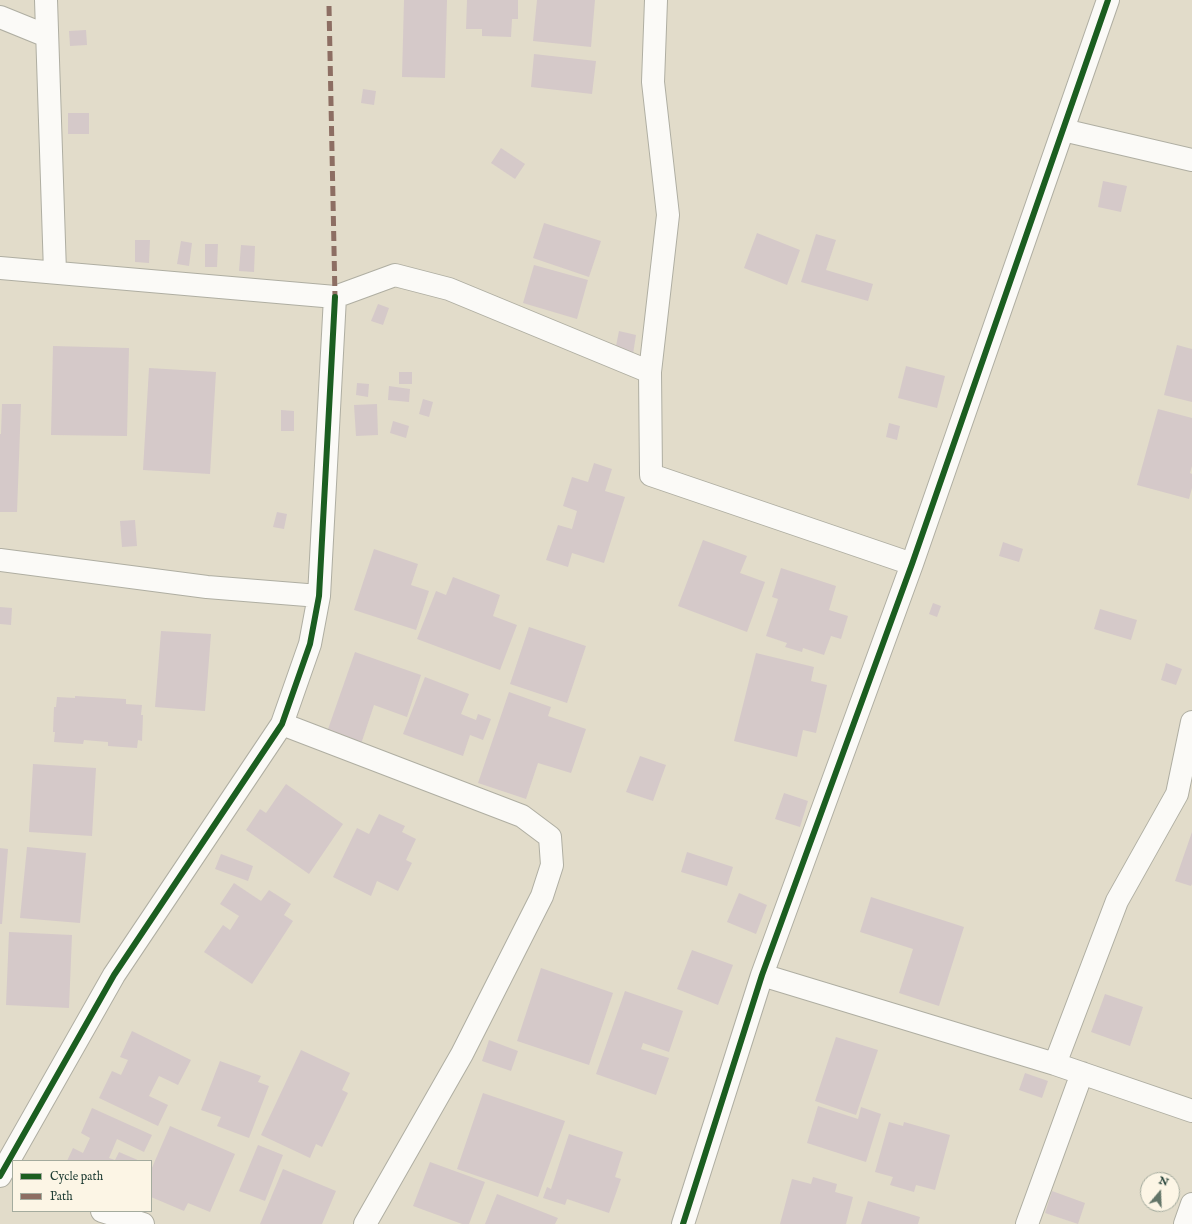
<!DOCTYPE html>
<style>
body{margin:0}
#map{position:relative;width:1192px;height:1224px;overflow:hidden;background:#e2dcca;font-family:"IM FELL English",serif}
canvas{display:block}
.legend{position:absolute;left:12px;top:1160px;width:140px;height:52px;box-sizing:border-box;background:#fcf5e5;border:1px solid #a4ab9e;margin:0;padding:5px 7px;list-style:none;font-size:12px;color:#1f3d34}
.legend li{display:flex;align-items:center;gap:8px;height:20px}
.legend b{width:20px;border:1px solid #a4ab9e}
.north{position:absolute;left:1140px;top:1172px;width:40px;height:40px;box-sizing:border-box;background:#fcf5e5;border:1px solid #a4ab9e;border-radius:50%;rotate:19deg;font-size:11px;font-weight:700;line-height:16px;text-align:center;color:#1f3d34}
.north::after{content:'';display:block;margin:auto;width:14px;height:18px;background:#637568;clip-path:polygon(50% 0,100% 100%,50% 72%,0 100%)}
</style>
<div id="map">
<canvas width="1192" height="1224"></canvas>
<ul class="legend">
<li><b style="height:5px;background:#1b5e20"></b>Cycle path</li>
<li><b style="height:5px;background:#8d6e63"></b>Path</li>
</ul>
<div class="north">N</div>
</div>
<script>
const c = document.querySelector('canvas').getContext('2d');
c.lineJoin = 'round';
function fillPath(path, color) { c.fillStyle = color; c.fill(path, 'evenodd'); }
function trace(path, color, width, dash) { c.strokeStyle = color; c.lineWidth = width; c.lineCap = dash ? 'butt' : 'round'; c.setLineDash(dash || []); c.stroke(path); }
const building = new Path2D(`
 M 404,0 L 447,0 L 445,78 L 402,77 Z
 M 467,0 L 518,0 L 518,19 L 512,19 L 511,37 L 482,36 L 482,29 L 466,29 Z
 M 537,0 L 595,0 L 591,47 L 533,41 Z
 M 86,30 L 87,45 L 70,46 L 69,31 Z
 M 534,54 L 596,61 L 592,94 L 531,87 Z
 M 363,89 L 376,91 L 374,105 L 361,103 Z
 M 68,113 L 89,113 L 89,134 L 68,134 Z
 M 501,148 L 525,164 L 515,179 L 491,163 Z
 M 1103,181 L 1127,186 L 1121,212 L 1098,207 Z
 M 544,223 L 601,241 L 589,277 L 533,258 Z
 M 757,233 L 800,250 L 787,285 L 744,268 Z
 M 816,234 L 836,240 L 826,270 L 873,284 L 868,301 L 801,282 Z
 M 135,240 L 150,240 L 149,263 L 135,262 Z
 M 181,241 L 192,243 L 189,266 L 177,264 Z
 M 205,244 L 218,244 L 217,267 L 205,267 Z
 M 241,245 L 255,246 L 254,272 L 239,271 Z
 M 534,265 L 588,280 L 577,319 L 523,303 Z
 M 378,304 L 389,308 L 383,325 L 371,321 Z
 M 619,331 L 636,335 L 633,354 L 615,351 Z
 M 1177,345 L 1192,349 L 1192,402 L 1164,395 Z
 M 53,346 L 129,348 L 127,436 L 51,435 Z
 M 906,366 L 945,376 L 937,408 L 898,398 Z
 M 149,368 L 216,372 L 210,474 L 143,470 Z
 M 399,372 L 412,372 L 412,384 L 399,384 Z
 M 357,383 L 369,384 L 368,397 L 356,395 Z
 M 389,386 L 410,389 L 409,402 L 388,400 Z
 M 423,399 L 433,402 L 429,417 L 419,414 Z
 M 2,404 L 21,404 L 17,512 L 0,512 L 0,434 L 1,434 Z
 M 377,404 L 378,435 L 356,436 L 354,405 Z
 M 1158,409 L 1192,418 L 1192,466 L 1190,473 L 1192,474 L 1192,488 L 1189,499 L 1137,485 Z
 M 281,410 L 294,411 L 294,431 L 281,431 Z
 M 393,421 L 409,426 L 406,438 L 390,433 Z
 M 889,423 L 900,426 L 897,440 L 886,437 Z
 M 594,463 L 612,469 L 605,491 L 625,497 L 604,563 L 572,553 L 568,567 L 546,560 L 558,525 L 572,529 L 577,511 L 563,506 L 572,477 L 588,482 Z
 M 277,512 L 287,514 L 284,529 L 273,527 Z
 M 135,520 L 137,546 L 122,547 L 120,521 Z
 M 703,540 L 747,556 L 740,573 L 765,582 L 747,632 L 678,606 Z
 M 1003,542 L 1023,549 L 1019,562 L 999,556 Z
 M 374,549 L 418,564 L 411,585 L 429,591 L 416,630 L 354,610 Z
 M 781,568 L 836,586 L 829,610 L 848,616 L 841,639 L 831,636 L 824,655 L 803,648 L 802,652 L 785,647 L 787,643 L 766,636 L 778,599 L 772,597 Z
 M 453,577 L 500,595 L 493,616 L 517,625 L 500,670 L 417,639 L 436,591 L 446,595 Z
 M 933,603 L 941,606 L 937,617 L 929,614 Z
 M 0,607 L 12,608 L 11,625 L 0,624 Z
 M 1100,609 L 1137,620 L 1131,640 L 1094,629 Z
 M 529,627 L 586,646 L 567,703 L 510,684 Z
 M 161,631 L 211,634 L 205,711 L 155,707 Z
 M 355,652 L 421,675 L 407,717 L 374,705 L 361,744 L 327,732 Z
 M 756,653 L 814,667 L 811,681 L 827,685 L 816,733 L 803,730 L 797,757 L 734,741 Z
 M 1166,663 L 1182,669 L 1176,685 L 1161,680 Z
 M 425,677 L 469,694 L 461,714 L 476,720 L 478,714 L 491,719 L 483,740 L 470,735 L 463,756 L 403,734 Z
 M 509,692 L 551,707 L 548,716 L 586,729 L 571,773 L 538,763 L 526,799 L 478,783 Z
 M 75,696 L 126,699 L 126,704 L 142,705 L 141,715 L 143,715 L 142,741 L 138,740 L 137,748 L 108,746 L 108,742 L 84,740 L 83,744 L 54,742 L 55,732 L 53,732 L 54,707 L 56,707 L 57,697 L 75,698 Z
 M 640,756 L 666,765 L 653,801 L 626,792 Z
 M 33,764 L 96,768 L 92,836 L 29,832 Z
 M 286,784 L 343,824 L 309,874 L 246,830 L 260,809 L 266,813 Z
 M 784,793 L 808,801 L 800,827 L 775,819 Z
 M 379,814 L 405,826 L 402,832 L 416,839 L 406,860 L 412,863 L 398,891 L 377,881 L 371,896 L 333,877 L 357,828 L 369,834 Z
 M 1192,832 L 1192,884 L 1191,886 L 1175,881 Z
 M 27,847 L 86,853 L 80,923 L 20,918 Z
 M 0,848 L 8,849 L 2,924 L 0,924 Z
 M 687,852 L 733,867 L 727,886 L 681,872 Z
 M 221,854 L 253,866 L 248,881 L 215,869 Z
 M 234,883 L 261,901 L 269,890 L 291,904 L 284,915 L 293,921 L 252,984 L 204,952 L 223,925 L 230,930 L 239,916 L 220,904 Z
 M 739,893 L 767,905 L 756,934 L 727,922 Z
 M 871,897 L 964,927 L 939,1006 L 899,993 L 913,949 L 860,932 Z
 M 9,932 L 72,935 L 69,1008 L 6,1005 Z
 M 692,950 L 733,965 L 718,1005 L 677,989 Z
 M 541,968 L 613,993 L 589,1065 L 517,1041 Z
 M 625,991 L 683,1011 L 669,1052 L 643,1043 L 641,1049 L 669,1058 L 656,1095 L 596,1074 Z
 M 1105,994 L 1143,1007 L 1130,1046 L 1091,1032 Z
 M 132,1031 L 191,1060 L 178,1085 L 159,1076 L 149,1096 L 168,1105 L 158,1126 L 99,1098 L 112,1071 L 121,1075 L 128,1060 L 120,1057 Z
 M 836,1037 L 878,1050 L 856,1115 L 815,1101 Z
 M 489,1040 L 518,1051 L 511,1071 L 482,1061 Z
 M 301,1050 L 350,1073 L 342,1090 L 348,1093 L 322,1147 L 316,1144 L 310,1158 L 261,1135 Z
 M 220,1061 L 261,1076 L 258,1082 L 269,1086 L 249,1138 L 217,1126 L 221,1117 L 201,1110 Z
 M 1025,1073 L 1048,1081 L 1042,1098 L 1019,1090 Z
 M 483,1093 L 565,1121 L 538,1197 L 457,1169 Z
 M 818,1106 L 858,1119 L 861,1107 L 881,1114 L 866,1162 L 807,1143 Z
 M 92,1108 L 152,1135 L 144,1152 L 117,1139 L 109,1158 L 115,1160 L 119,1152 L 140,1161 L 67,1161 L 73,1148 L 83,1153 L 90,1138 L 81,1133 Z
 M 889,1122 L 903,1126 L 904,1122 L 950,1135 L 935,1190 L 916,1185 L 914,1192 L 890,1185 L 893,1177 L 875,1172 Z
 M 170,1126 L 235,1154 L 210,1212 L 188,1203 L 184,1211 L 151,1197 L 151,1170 Z
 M 569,1134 L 623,1152 L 615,1177 L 621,1179 L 609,1213 L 567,1199 L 565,1205 L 543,1198 L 547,1187 L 551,1189 Z
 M 258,1145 L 283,1155 L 265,1201 L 239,1191 Z
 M 430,1162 L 485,1182 L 469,1224 L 462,1224 L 413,1206 Z
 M 283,1169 L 336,1191 L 322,1224 L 260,1224 Z
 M 813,1177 L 837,1184 L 835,1192 L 853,1197 L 846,1224 L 780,1224 L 792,1179 L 811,1184 Z
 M 1052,1191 L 1085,1203 L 1078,1224 L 1045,1213 Z
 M 497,1194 L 558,1218 L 555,1224 L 485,1224 Z
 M 868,1201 L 920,1217 L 918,1224 L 861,1224 Z`);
const minor = new Path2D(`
 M 46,0 L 55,272
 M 656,0 L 653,82 L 668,215 L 650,372 L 651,475 L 912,564
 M 0,17 L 47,36
 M 1063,130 L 1192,160
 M 0,268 L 335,297 L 395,275 L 449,289 L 650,372
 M 0,560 L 207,587 L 319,596
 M 282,724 L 522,816 L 550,837 L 552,865 L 542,896 L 462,1054 L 365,1224
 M 762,975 L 1055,1064 L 1192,1111
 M 1055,1064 L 1117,901 L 1177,794 L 1192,722
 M 0,1176 L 114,975 L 282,724 L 310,644 L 319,596 L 335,297
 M 102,1211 L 143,1224
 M 683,1224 L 762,975 L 912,564 L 1108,0
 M 1027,1224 L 1082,1073
 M 1185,1224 L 1192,1204`);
const quiet = new Path2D(`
 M 329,6 L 335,297`);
const cycleway = new Path2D(`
 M 0,1176 L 114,975 L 282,724 L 310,644 L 319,596 L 335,297
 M 683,1224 L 762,975 L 912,564 L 1108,0`);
fillPath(building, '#d5c9c9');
trace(minor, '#afaea2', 24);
trace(minor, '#fbfaf7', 22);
trace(quiet, '#8d6e63', 5, [10, 5]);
trace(cycleway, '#1b5e20', 6);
</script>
